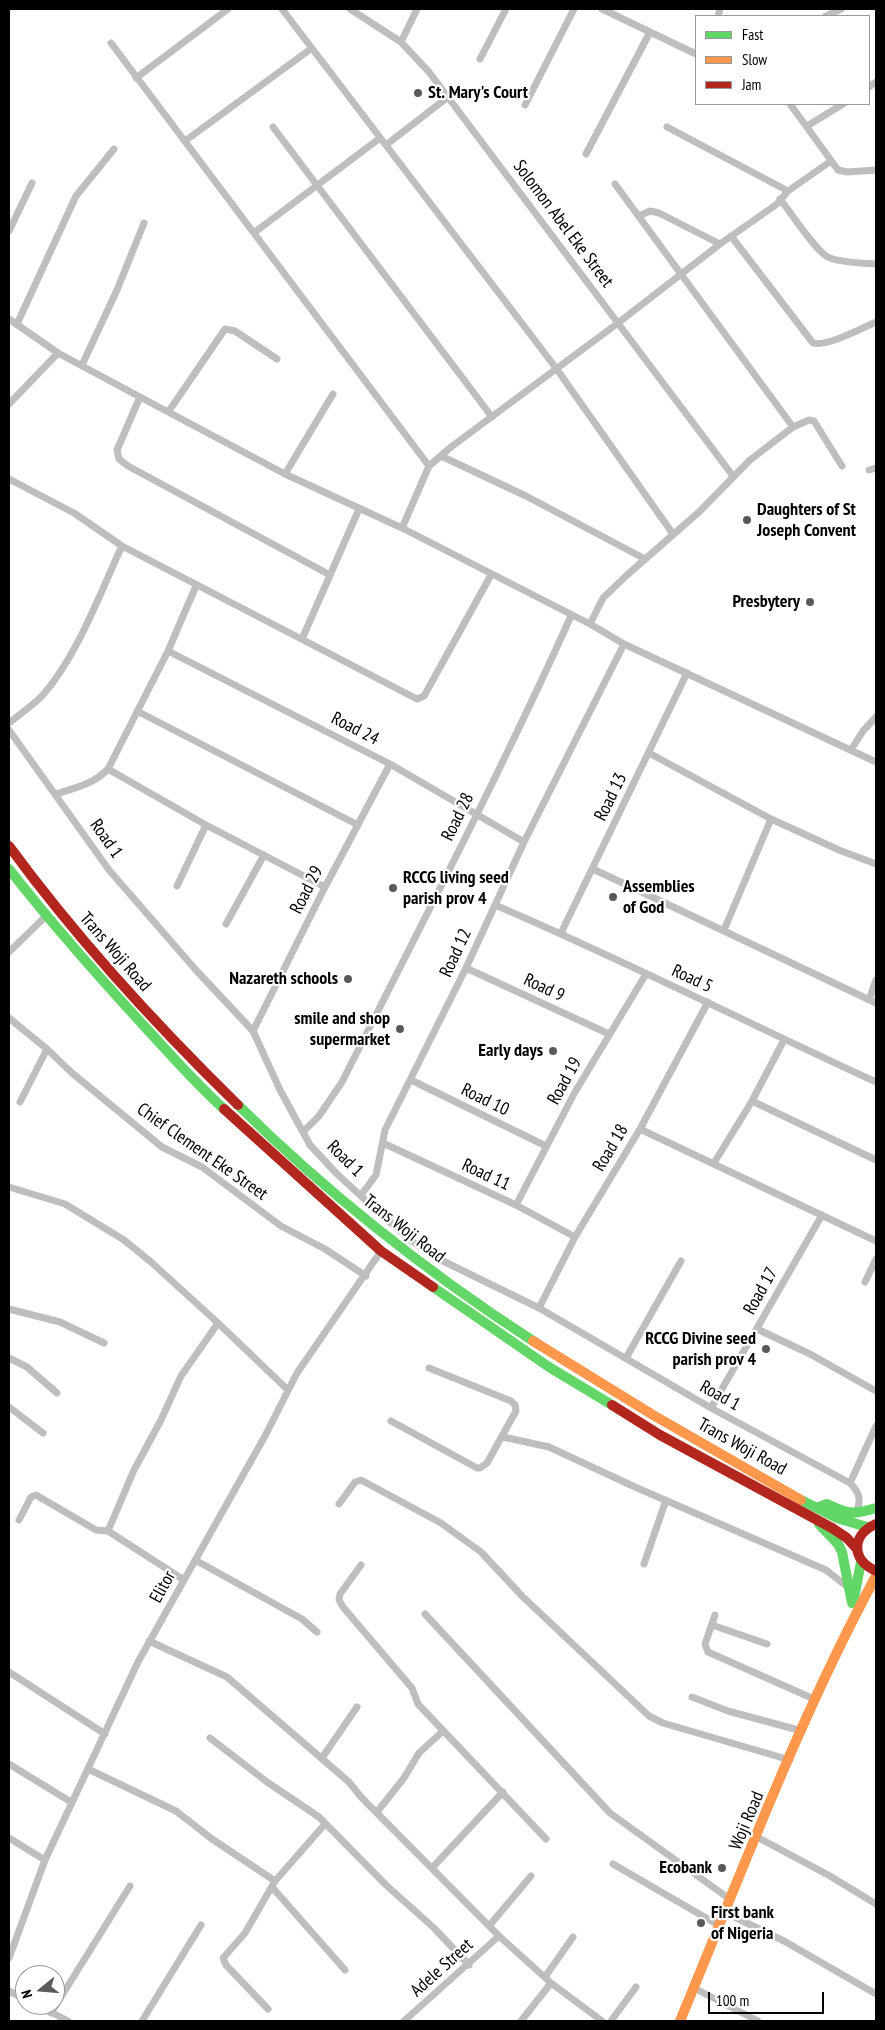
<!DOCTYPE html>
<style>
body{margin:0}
#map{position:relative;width:885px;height:2030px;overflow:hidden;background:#fff;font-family:"PT Sans Narrow",sans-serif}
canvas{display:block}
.frame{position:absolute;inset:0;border:10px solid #000;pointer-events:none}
.legend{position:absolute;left:695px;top:15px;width:175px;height:90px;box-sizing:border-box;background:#fff;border:1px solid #999;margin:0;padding:6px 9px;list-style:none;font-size:15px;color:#000}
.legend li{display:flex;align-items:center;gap:10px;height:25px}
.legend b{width:25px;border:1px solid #999}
.north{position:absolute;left:15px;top:1965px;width:50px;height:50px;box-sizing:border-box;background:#fff;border:1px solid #999;border-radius:50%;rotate:253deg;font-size:14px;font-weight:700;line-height:20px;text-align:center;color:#000}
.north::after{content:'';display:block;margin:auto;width:18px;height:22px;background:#595959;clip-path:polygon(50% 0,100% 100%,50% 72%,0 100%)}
.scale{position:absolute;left:708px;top:1992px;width:116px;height:22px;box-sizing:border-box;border:2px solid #000;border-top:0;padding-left:6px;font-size:15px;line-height:18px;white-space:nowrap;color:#000;-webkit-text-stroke:4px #fff;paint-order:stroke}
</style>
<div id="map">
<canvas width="885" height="2030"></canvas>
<div class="frame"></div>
<ul class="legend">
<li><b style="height:6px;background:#63d668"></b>Fast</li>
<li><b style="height:6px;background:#ff974d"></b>Slow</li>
<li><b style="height:6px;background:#b3261e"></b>Jam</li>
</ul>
<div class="north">N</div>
<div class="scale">100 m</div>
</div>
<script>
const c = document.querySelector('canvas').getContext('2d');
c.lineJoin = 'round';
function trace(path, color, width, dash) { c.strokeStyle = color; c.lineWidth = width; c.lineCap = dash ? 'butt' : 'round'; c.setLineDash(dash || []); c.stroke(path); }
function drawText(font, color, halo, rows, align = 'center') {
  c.font = font + ' "PT Sans Narrow",sans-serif'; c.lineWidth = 4.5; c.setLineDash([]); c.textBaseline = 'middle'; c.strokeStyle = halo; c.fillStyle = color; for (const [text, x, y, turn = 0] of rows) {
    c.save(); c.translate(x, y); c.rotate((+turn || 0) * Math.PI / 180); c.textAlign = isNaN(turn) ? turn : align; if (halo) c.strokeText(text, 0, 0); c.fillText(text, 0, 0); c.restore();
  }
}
const street = new Path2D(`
 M 282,9 L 556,368 L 673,534
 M 350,9 L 401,42 L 429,72 L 733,476
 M 602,9 L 696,54
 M 718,16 L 720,9
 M 826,16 L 841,9
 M 401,42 L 417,9
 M 111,43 L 429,466
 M 480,59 L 506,9
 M 136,78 L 228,9
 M 869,87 L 876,82
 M 790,104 L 838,170 L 847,172 L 876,170
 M 525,105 L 574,9
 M 807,126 L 843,104
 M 273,127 L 492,417
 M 667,127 L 788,191
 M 185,141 L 312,48
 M 386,145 L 448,97
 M 586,154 L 650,32
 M 615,184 L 793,427
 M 780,199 C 790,211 817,254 830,258 C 844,263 861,263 876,264
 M 639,216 L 650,211 L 659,213 L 720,244
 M 9,231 L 32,183
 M 255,232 L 380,138
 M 731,236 L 813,343 C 827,347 862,328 876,322
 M 9,319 L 58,353 L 140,397 L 285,474 L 402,528 L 590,624 L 624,644 L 876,762
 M 17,324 L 76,196 L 114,149
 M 82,365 L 117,290 L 144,223
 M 140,397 L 117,450 L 119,459 L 128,466 L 330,575
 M 9,404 L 58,353
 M 169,411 L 225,329 L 235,331 L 277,359
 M 441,456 L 526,496 L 645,559
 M 869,470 L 876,468
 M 285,474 L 333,394
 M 9,479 L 74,513 L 122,546 L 417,699 L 424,696 L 491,575
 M 402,528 L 429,466 L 451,447 L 618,323 L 720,244 L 777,204 L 788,191 L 831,161
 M 590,624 L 603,598 L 627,575 L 699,512 L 750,460 L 793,427 L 809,420 L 814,421 L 842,466
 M 302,639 L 359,509
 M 168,651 L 390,764 L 524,842
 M 137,711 L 358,825
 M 9,723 C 20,714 32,706 42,696 C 78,655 99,595 122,546
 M 9,730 L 109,870 L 195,969 L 253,1031 L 280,1090 L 310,1145 L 336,1173 L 376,1210 L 412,1241 L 443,1261 L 539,1308 L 711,1408 L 850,1483 C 860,1493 862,1501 855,1514
 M 851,750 L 863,731 L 876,717
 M 649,753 L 771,819 L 839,850 L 876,864
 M 108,769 L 206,825 L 325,887
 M 56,794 C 75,788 94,784 108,769 L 168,651 L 196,586
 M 593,869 L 876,1003
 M 177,886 L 206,825
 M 495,905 C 624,960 749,1024 876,1082
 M 226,924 L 264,855
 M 724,930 L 771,819
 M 561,933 L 687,673
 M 9,952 L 46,916
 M 466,968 L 609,1034
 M 869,1000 L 876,980
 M 9,1018 L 47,1049 L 72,1073 L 162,1147 L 202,1167 L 281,1226 L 325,1249 L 366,1276
 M 253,1031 L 325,887 L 390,764
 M 411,1080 L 546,1146
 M 752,1101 L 876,1160
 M 20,1102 L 47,1049
 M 640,1129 L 876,1241
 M 304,1131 L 319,1116 L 342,1082 C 420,927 500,774 571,616
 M 383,1143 L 516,1205 L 575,1237
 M 714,1163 L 752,1101 L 784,1040
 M 9,1187 L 65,1204 L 124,1240 L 151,1262 L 218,1323 L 288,1390
 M 361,1195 L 376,1175 L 385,1130 L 466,968 L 524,842 L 624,644
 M 516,1205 L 575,1092 L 646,974
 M 865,1282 L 876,1259
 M 539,1308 L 575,1237 L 640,1129 L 708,1002
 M 9,1309 L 60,1322 L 104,1343
 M 757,1329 L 810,1354 L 876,1391
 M 9,1358 L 27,1367 L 57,1393
 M 626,1358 L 681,1261
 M 9,1407 L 43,1433
 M 711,1408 L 822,1215
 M 391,1421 L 477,1468 L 480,1468 L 487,1463 L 516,1411 L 515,1405 L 511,1401 L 429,1368
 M 503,1437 L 549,1447 L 635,1487 L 826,1570 L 849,1588
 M 850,1483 L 876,1426
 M 339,1504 L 355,1482 L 361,1480 L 441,1523 L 481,1552 L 522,1596 L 649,1716 L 663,1723 L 790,1760
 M 19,1520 L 31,1497 L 36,1495 L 96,1530 L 108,1531 L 184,1580
 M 108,1531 L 134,1470 L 160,1422 L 181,1376 L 218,1323
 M 195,1560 L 302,1619 L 317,1632
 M 644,1564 L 666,1500
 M 361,1565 L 340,1594 L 339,1600 L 343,1607 L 412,1688 L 418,1704 L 546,1839
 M 425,1614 L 610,1813 L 731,1900
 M 715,1615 L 705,1644 L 708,1652 L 814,1699
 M 712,1625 L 767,1644
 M 149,1641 L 227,1677 L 349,1782 L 361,1797 L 499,1936 L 551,1983 L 602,2021
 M 9,1672 L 105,1734
 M 692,1697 L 728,1711 L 802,1731
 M 210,1738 L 267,1782 L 319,1817 L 386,1885 L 434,1928 L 469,1965
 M 322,1758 L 357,1707
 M 9,1764 L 71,1802
 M 88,1769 L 176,1811 L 212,1839 L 275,1881
 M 377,1812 L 404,1778 L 419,1753 L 443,1731
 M 757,1837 L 830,1876 L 876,1904
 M 9,1838 L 45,1860
 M 613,1864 L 720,1926
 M 432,1868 L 503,1792
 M 272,1887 L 345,1970
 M 726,1913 L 784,1941 L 876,1994
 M 489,1926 L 531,1876
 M 9,1958 L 45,1860 L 138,1662 L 265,1436 L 297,1373 L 381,1251
 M 545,1977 L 573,1937
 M 694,1988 L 758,2021
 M 9,1991 L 25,1999
 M 37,2005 L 68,2021
 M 268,2009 L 226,1965 L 223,1958 L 245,1933 L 275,1881 L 325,1824
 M 51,2013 L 130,1886
 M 142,2021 L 201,1925
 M 404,2021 L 499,1936
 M 521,2021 L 551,1983
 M 611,2021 L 636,1987`);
const fast = new Path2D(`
 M 9,869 C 52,924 98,976 145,1027 C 171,1055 196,1084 224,1109
 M 238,1105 C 328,1194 427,1272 533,1341
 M 433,1287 L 549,1367 L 612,1405
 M 801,1500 L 837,1518 L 867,1527
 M 817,1508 L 827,1504 C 848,1514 853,1515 876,1508
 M 819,1524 L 838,1544 L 842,1552 L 852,1603
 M 854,1598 L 861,1562`);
const slow = new Path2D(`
 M 533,1341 L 653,1415 L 801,1500
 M 680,2021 C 742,1872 799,1718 876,1576`);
const jam = new Path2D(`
 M 9,846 C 78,940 155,1024 238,1105
 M 224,1109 L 381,1251 L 433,1287
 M 612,1405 L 660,1435 L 832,1528 L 847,1538 L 856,1548
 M 876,1524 C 851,1535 851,1560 876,1571`);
const markers = [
 [418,93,5,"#595959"],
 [747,520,5,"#595959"],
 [810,602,5,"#595959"],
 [393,888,5,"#595959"],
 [613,897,5,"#595959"],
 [348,979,5,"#595959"],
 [400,1029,5,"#595959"],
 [553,1051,5,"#595959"],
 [766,1349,5,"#595959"],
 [722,1868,5,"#595959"],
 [701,1923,5,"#595959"]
];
const poiNames = [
 ["St. Mary's Court",428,93,"left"],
 ["Daughters of St",757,510,"left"],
 ["Joseph Convent",757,531,"left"],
 ["Presbytery",800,602],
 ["RCCG living seed",403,878,"left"],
 ["parish prov 4",403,899,"left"],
 ["Assemblies",623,887,"left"],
 ["of God",623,908,"left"],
 ["Nazareth schools",338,979],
 ["smile and shop",390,1019],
 ["supermarket",390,1040],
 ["Early days",543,1051],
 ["RCCG Divine seed",756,1339],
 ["parish prov 4",756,1360],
 ["Ecobank",712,1868],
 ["First bank",711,1913,"left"],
 ["of Nigeria",711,1934,"left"]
];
const streetNames = [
 ["Solomon Abel Eke Street",563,224,53],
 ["Road 24",355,729,27],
 ["Road 13",611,797,-64],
 ["Road 28",458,817,-64],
 ["Road 1",106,839,55],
 ["Road 29",307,890,-63],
 ["Trans Woji Road",115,952,49],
 ["Road 12",456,953,-65],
 ["Road 5",692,979,25],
 ["Road 9",544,988,25],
 ["Road 19",565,1081,-61],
 ["Road 10",485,1100,26],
 ["Road 18",611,1148,-59],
 ["Chief Clement Eke Street",202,1152,35],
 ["Road 1",345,1159,45],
 ["Road 11",486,1175,25],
 ["Trans Woji Road",404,1229,38],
 ["Road 17",761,1291,-61],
 ["Road 1",720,1396,29],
 ["Trans Woji Road",742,1447,29],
 ["Elitor",163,1587,-61],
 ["Woji Road",747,1821,-67],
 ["Adele Street",442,1968,-42]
];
trace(street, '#bebebe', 7);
trace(fast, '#63d668', 10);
trace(slow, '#ff974d', 10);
trace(jam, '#b3261e', 10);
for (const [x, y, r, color] of markers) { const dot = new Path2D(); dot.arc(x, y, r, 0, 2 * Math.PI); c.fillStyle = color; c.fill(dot); trace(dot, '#fff', 2); }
drawText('bold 18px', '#000', '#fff', poiNames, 'right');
drawText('18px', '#000', '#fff', streetNames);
</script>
